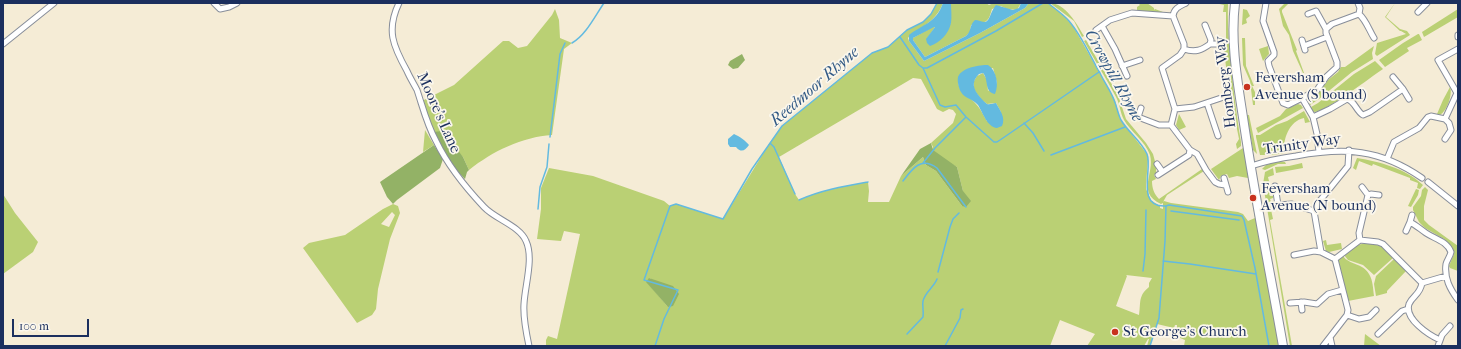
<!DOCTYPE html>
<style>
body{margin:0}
#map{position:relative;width:1461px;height:349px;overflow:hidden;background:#f5ecd6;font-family:"IM FELL French Canon",serif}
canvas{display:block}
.frame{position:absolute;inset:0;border:4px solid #1b2f5e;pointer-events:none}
.scale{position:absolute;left:12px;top:319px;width:77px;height:18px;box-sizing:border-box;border:2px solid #1b2f5e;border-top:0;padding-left:5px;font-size:12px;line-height:14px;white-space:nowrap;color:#1b2f5e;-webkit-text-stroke:3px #fbf7ec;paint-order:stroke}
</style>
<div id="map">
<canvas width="1461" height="349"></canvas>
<div class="frame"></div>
<div class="scale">100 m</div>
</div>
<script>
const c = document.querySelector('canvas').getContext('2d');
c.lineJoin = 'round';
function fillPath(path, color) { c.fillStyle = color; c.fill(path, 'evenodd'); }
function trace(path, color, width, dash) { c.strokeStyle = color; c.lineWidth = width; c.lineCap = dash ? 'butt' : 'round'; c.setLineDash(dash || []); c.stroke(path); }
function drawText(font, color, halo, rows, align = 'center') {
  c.font = font + ' "IM FELL French Canon",serif'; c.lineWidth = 3.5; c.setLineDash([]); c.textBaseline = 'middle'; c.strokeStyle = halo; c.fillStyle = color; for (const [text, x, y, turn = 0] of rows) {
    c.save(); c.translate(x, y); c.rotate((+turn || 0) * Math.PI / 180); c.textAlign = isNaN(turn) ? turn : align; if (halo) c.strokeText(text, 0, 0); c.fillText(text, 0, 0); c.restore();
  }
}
const green = new Path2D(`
 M 937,3 L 943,3 C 940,12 932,21 924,26 C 918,30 913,32 908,38 L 909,41 L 924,61 L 980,33 L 1025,8 L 1029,3 L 1048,3 L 1064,16 L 1073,26 L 1115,100 L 1120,119 L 1147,154 L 1148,159 L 1146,185 L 1146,189 L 1151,200 L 1151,202 L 1152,201 L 1160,206 L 1160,208 L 1163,209 L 1163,203 L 1161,204 C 1136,192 1155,174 1150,155 C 1145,141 1131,132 1124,120 C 1120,113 1120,104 1116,97 C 1106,78 1094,59 1084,41 L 1086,40 L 1118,95 L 1126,119 L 1146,143 L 1153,154 L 1156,165 L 1156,173 L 1154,175 L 1156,179 L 1152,181 C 1152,188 1154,194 1159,199 L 1202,169 L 1204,171 L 1167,195 L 1163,202 L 1164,201 L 1171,203 L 1238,212 L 1243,214 L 1248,221 L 1255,218 L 1248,178 L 1237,176 L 1229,178 L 1227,174 L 1221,176 L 1219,180 L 1211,169 L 1243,148 L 1244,142 L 1277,324 L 1279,346 L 1184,346 L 1185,340 L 1180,338 L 1182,331 L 1177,329 L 1177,325 L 1175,325 L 1174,328 L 1157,324 L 1150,346 L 1147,346 L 1149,339 L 1148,339 L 1144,346 L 1087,346 L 1095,334 L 1060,320 L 1050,346 L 546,346 L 546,340 L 548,336 L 557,339 L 580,234 L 564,231 L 561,241 L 537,239 L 541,209 L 541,188 L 549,168 L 593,176 L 664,201 L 670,206 L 676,204 L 723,219 L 769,144 L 782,126 L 872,53 L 888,47 L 907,30 L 923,22 L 931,14 ZM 993,68 L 997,83 L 988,91 L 987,80 L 983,73 L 977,76 L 974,81 L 974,90 L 982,100 L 987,104 L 996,103 L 1001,112 L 987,121 C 983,115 981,109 976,104 C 968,94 959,95 958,80 ZM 913,78 L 921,79 L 937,109 L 943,112 L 949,109 L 953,110 L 956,114 L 953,123 L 931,143 L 933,147 L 930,153 L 957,167 L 963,191 L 962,206 L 936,171 L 926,165 L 923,157 L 901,176 L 889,202 L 868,202 L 869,191 L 868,182 C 845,186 821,190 799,200 L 795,194 L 779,157 ZM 1126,275 L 1152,278 L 1149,283 L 1149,287 C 1138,296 1141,302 1139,315 L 1116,306 L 1127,276 ZM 650,278 L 668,307 L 647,282 Z
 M 951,3 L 986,3 L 989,5 L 994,3 L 1021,3 L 1017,10 L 1007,9 L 1001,6 L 992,9 C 988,24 986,22 971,25 L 970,32 L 966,36 L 925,57 L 913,40 L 913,38 L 934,26 L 935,27 L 927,39 L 951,23 Z
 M 1050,3 C 1065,3 1077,24 1084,36 L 1082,37 L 1074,21 Z
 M 1138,3 L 1147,3 L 1154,8 L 1154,10 L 1155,9 L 1163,12 L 1162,14 L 1137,11 L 1137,7 L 1140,5 Z
 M 1215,3 L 1228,3 C 1227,34 1231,62 1234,93 C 1236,109 1238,125 1241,142 L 1241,146 L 1237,149 L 1236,144 L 1239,139 L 1234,114 L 1233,94 L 1230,95 L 1229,90 L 1224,51 L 1226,40 L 1226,12 L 1223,12 L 1224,5 Z
 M 1285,3 L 1289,3 L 1282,10 L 1282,12 L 1297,50 L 1296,51 L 1304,73 L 1303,73 L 1293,51 L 1289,35 L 1283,26 L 1279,9 Z
 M 1395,3 L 1386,17 L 1400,29 L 1407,31 L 1410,35 L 1377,56 L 1375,54 L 1377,43 L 1406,34 L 1401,31 L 1400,31 L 1385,17 Z
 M 555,9 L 559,20 L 560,38 L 572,43 L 564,49 L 552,135 C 522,137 493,151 469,170 L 463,157 L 433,132 L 422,101 L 454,85 L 503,41 L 509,41 L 518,48 L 527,46 L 552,15 Z
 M 1243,9 L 1247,10 L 1250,16 L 1246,19 L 1247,23 L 1242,25 Z
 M 1458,9 L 1458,17 L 1424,37 L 1422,32 Z
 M 1418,34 L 1419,34 L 1422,40 L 1407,48 L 1409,51 L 1385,67 L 1379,60 L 1403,43 Z
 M 1242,38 L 1245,38 L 1246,66 L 1254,86 L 1252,86 L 1255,92 L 1255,105 L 1253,105 L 1250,81 L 1243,65 Z
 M 1268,46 L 1269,54 L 1263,61 L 1259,49 Z
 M 1374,46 L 1372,53 L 1373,59 L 1352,72 L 1319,99 L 1310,105 L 1308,100 L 1309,98 L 1319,92 L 1328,80 L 1338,72 L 1341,67 L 1345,67 Z
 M 1375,61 L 1383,69 C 1371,77 1323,114 1313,112 L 1311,107 L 1318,103 L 1354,74 Z
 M 1450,87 C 1453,94 1447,111 1440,115 L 1437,114 L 1443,100 Z
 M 1298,104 L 1301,105 L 1303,108 L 1258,133 L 1256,128 L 1280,116 L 1286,109 Z
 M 1304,111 L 1310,122 L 1305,123 L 1304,118 C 1289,121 1283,139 1284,153 L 1272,155 L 1260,155 L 1256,137 L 1256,135 L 1260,135 L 1276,125 L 1287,121 Z
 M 1179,114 L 1186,127 L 1179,130 L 1176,125 Z
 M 1247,115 L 1249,115 L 1257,154 L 1253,150 Z
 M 425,130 L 434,145 L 423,152 Z
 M 1357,158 C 1380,162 1405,168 1423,185 L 1420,189 L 1417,188 L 1418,183 L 1410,180 L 1410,178 L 1373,164 L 1372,166 L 1359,161 L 1356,170 L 1353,168 Z
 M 1279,161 L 1285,162 L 1286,164 L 1278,164 L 1265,170 L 1262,169 L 1266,165 Z
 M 1302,163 L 1303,168 L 1276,173 L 1275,167 L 1289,166 Z
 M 1273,168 L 1274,175 L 1268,177 C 1269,182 1272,189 1272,193 L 1269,194 L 1270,196 L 1273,196 L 1273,198 L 1270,199 L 1271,202 L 1274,201 L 1274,203 L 1270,205 L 1273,219 L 1270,220 L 1292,346 L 1290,346 L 1263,184 L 1265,172 Z
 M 1425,187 L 1428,190 L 1424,206 L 1424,220 L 1429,225 L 1458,246 L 1458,271 L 1450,268 L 1449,266 L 1454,254 L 1452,247 L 1444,239 L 1425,228 L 1419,222 L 1413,210 L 1413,207 L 1421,196 L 1422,190 Z
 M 1416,189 L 1419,190 L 1418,195 L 1411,207 L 1408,206 Z
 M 3,194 L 15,213 L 38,242 L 33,252 L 3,274 Z
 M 393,204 L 398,206 L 400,213 L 390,239 L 378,289 L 376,309 L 372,315 L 357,323 L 303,248 L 309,243 L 345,235 L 383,209 ZM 392,212 L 395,215 L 389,227 L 381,224 Z
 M 1326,240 L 1327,245 L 1341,243 L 1342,249 L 1329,252 L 1326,251 L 1323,241 Z
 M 1367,243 L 1381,246 L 1393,258 L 1374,275 L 1363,265 L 1348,260 L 1344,255 L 1357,245 Z
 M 1343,256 C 1349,265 1363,263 1369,274 C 1373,280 1373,289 1374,296 L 1348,301 L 1339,263 L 1339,258 Z
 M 1394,259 L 1406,271 L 1387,291 L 1387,293 L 1376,296 L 1374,284 L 1376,276 Z
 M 1365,334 L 1381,346 L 1364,346 Z`);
const forest = new Path2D(`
 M 742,54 L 745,60 L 738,68 L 733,69 L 728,65 L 730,61 Z
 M 443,131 L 463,157 L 469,170 L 467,172 L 465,179 L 450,164 L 433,132 Z
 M 931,143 L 933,150 L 957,167 L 963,191 L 971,201 L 966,207 L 962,206 L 936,171 L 926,165 L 923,157 L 901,176 L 920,149 Z
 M 434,145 L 443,159 L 440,168 L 397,200 L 393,204 L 387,197 L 380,182 Z
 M 649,278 L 673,286 L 679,294 L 673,306 L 668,307 L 646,282 Z`);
const water = new Path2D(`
 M 943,3 L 951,3 C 951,9 952,17 951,23 C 949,33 940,43 930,46 L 927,43 L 926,39 L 935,27 L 934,27 L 913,38 L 913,40 L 925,57 L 966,36 C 972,31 969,25 975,20 C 978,20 982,22 985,22 C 990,21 991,10 996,5 L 1013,10 L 1019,8 L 1021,3 L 1029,3 L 1025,8 L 980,33 L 924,61 L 909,41 L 909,35 C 923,24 936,23 943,3 Z
 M 988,65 C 997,71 999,85 995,94 C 984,92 989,80 983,73 L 979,74 C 971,82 973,89 980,97 C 982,99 984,102 987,104 C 990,105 993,103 996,103 C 1000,110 1006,118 1002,126 L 997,128 C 987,127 983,113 978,105 C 973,99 964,98 961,92 C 959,89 957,81 958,77 C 962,67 980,65 988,65 Z
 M 734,134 C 739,136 746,141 749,145 C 745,151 741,153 736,147 L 730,147 L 728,144 L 728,139 Z`);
const stream = new Path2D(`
 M 1048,3 C 1055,9 1063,14 1069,21 C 1082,36 1090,56 1100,73 C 1104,82 1111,91 1114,100 C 1117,107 1118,114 1121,120 C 1128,132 1141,141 1147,154 C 1153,168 1135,208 1166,206 L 1165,241 L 1159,318 L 1150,346
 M 900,37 L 919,65 L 923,68 L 927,68 L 996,31 L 1043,3
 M 572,43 C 586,35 595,16 604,3
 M 923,68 L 940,105 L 945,107 L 956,105 L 966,117 L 994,142 L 997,142 L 1003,138 L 1099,72
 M 1024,123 L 1033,133 L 1044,151
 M 550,137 L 560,54 L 565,43
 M 770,143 L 774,147 L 795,194
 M 1051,155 L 1125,127
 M 923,163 L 935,148 L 966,117
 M 903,181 C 912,169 921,156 937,168 L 966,207
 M 799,200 C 821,190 845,186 868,182
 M 1166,206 L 1169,205 L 1242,216 L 1244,220 L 1255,268 L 1269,346
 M 538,209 L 540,187 L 547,167 L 549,144
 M 1171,211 L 1239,220
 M 1163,261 L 1190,264 L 1256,274
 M 1143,271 L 1145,254 L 1146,210
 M 938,272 L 950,227 L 953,219 L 959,213
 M 907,334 L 923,317 C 924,311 922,306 923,301 C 925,292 934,287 937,279
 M 655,346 L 664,319 L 678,290 L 644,280 L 670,206 L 676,204 L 723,219 L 752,169 L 782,126 L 872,53 L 888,47 L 907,30 L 923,22 L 931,14 L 937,3
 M 945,346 L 960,318 L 961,310 L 963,309`);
const street = new Path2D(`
 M 214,3 L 220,9 L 229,7 L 237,3
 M 399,3 C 386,30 393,46 407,71 C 410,78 414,84 417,90 C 423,108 427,125 436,141 C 448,166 466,188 484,207 C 495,219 520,226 526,241 C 534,258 525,285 524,304 C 523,318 526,332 529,346
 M 1186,3 C 1180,6 1174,8 1173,16 L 1184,44 L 1184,49 L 1180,55 L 1162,68 L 1175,109 L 1171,125 L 1190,150 L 1197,154 L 1206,170 L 1215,182 L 1219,184 L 1225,185
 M 1266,3 L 1263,21 L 1274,52 L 1274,55 L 1268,61 L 1269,66 L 1283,103 L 1288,105 L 1302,98 L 1313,117 L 1317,134 L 1319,152
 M 1418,12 L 1427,3
 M 1308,14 L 1316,11 L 1326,29
 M 1359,14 C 1366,20 1369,30 1374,38
 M 1205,25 L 1211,40 L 1210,44
 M 1102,26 L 1115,49 L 1127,76
 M 1096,30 L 1110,20 L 1132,13 L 1173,16
 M 1458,35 L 1458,37
 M 1302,40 L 1305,50
 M 3,44 L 54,3
 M 1304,46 L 1327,37
 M 1184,49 C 1195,53 1202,50 1210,44 L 1217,44
 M 1122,66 L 1140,60
 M 1393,77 L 1403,89
 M 1457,93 L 1438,60 L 1458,49
 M 1302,98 L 1317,90 L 1326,77 L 1337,67 L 1337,62 L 1326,33 L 1326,29 L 1332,24 L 1359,14 L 1360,8 L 1358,3
 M 1207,103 L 1218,136
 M 1141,108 L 1138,117 L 1159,125 L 1171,125
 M 1175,109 L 1194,107 L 1221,98
 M 1313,117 L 1330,109 L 1347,99 C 1355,101 1356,111 1363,115 L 1370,112 L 1403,89 L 1409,99
 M 1445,119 L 1449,123 L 1451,130 L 1445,139
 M 1387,159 L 1394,142 L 1419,128 L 1428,117 L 1431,116 L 1445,119 L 1457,93
 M 1157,164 L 1162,171
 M 1251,166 C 1266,161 1281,158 1296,156 C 1345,147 1380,149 1422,178
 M 1158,175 L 1189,155 L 1190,150
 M 1224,178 L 1228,192
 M 1428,182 L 1458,206
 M 1275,186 L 1278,205 L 1292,204 L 1314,211
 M 1362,187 L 1368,195
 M 1410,222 L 1412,215
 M 1406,231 L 1410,222 C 1416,225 1420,229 1426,233 C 1435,239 1447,241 1451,252 C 1450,257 1447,260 1446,264 C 1444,278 1450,289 1458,300
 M 1360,240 L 1359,233 L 1368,195 L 1371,194 L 1379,195
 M 1294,255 L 1314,251 L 1321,252
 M 1335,259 L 1360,240 L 1378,242 L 1383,244 L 1422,283
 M 1422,283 C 1420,295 1413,295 1409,304 C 1404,319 1429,335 1440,340
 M 1422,283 L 1446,276
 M 1301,302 L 1302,310
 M 1290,303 L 1304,302 L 1317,304 L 1328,294 L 1342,290
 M 1347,315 L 1359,319 L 1369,317 L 1376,310
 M 1378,334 L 1402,311 L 1408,309
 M 1323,346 L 1330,337
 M 1332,346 L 1330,337 L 1347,315 L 1348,310 L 1335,259 L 1321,252 L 1314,211 L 1318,203 L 1348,166 L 1349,150
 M 1438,346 L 1442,335 L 1450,326`);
const primary = new Path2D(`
 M 1235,3 C 1230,44 1238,84 1244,124 C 1255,198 1270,272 1283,346`);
const markers = [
 [1247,87,4,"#c8321e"],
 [1253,198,4,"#c8321e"],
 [1115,332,4,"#c8321e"]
];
const poiNames = [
 ["Feversham",1255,78],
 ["Avenue (S bound)",1255,95],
 ["Feversham",1261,189],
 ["Avenue (N bound)",1261,206],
 ["St George's Church",1123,332]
];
const streetNames = [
 ["Homberg Way",1226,82,-97],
 ["Moore's Lane",438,113,66],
 ["Trinity Way",1302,145,-8]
];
const waterNames = [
 ["Crowpill Rhyne",1113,76,61],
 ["Reedmoor Rhyne",815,87,-41]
];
fillPath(green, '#bad074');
fillPath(forest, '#93b266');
fillPath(water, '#63bae0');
trace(stream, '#63bae0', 1.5);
trace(street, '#888e9a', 7);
trace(primary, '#888e9a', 10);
trace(street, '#fff', 5);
trace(primary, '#fff', 8);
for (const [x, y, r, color] of markers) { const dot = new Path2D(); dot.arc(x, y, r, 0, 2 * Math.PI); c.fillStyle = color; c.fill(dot); trace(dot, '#fbf7ec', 1.5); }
drawText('15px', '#1b2f5e', '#fbf7ec', poiNames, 'left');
drawText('15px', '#1b2f5e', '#fbf7ec', streetNames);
drawText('italic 16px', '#315985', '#fbf7ec', waterNames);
</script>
